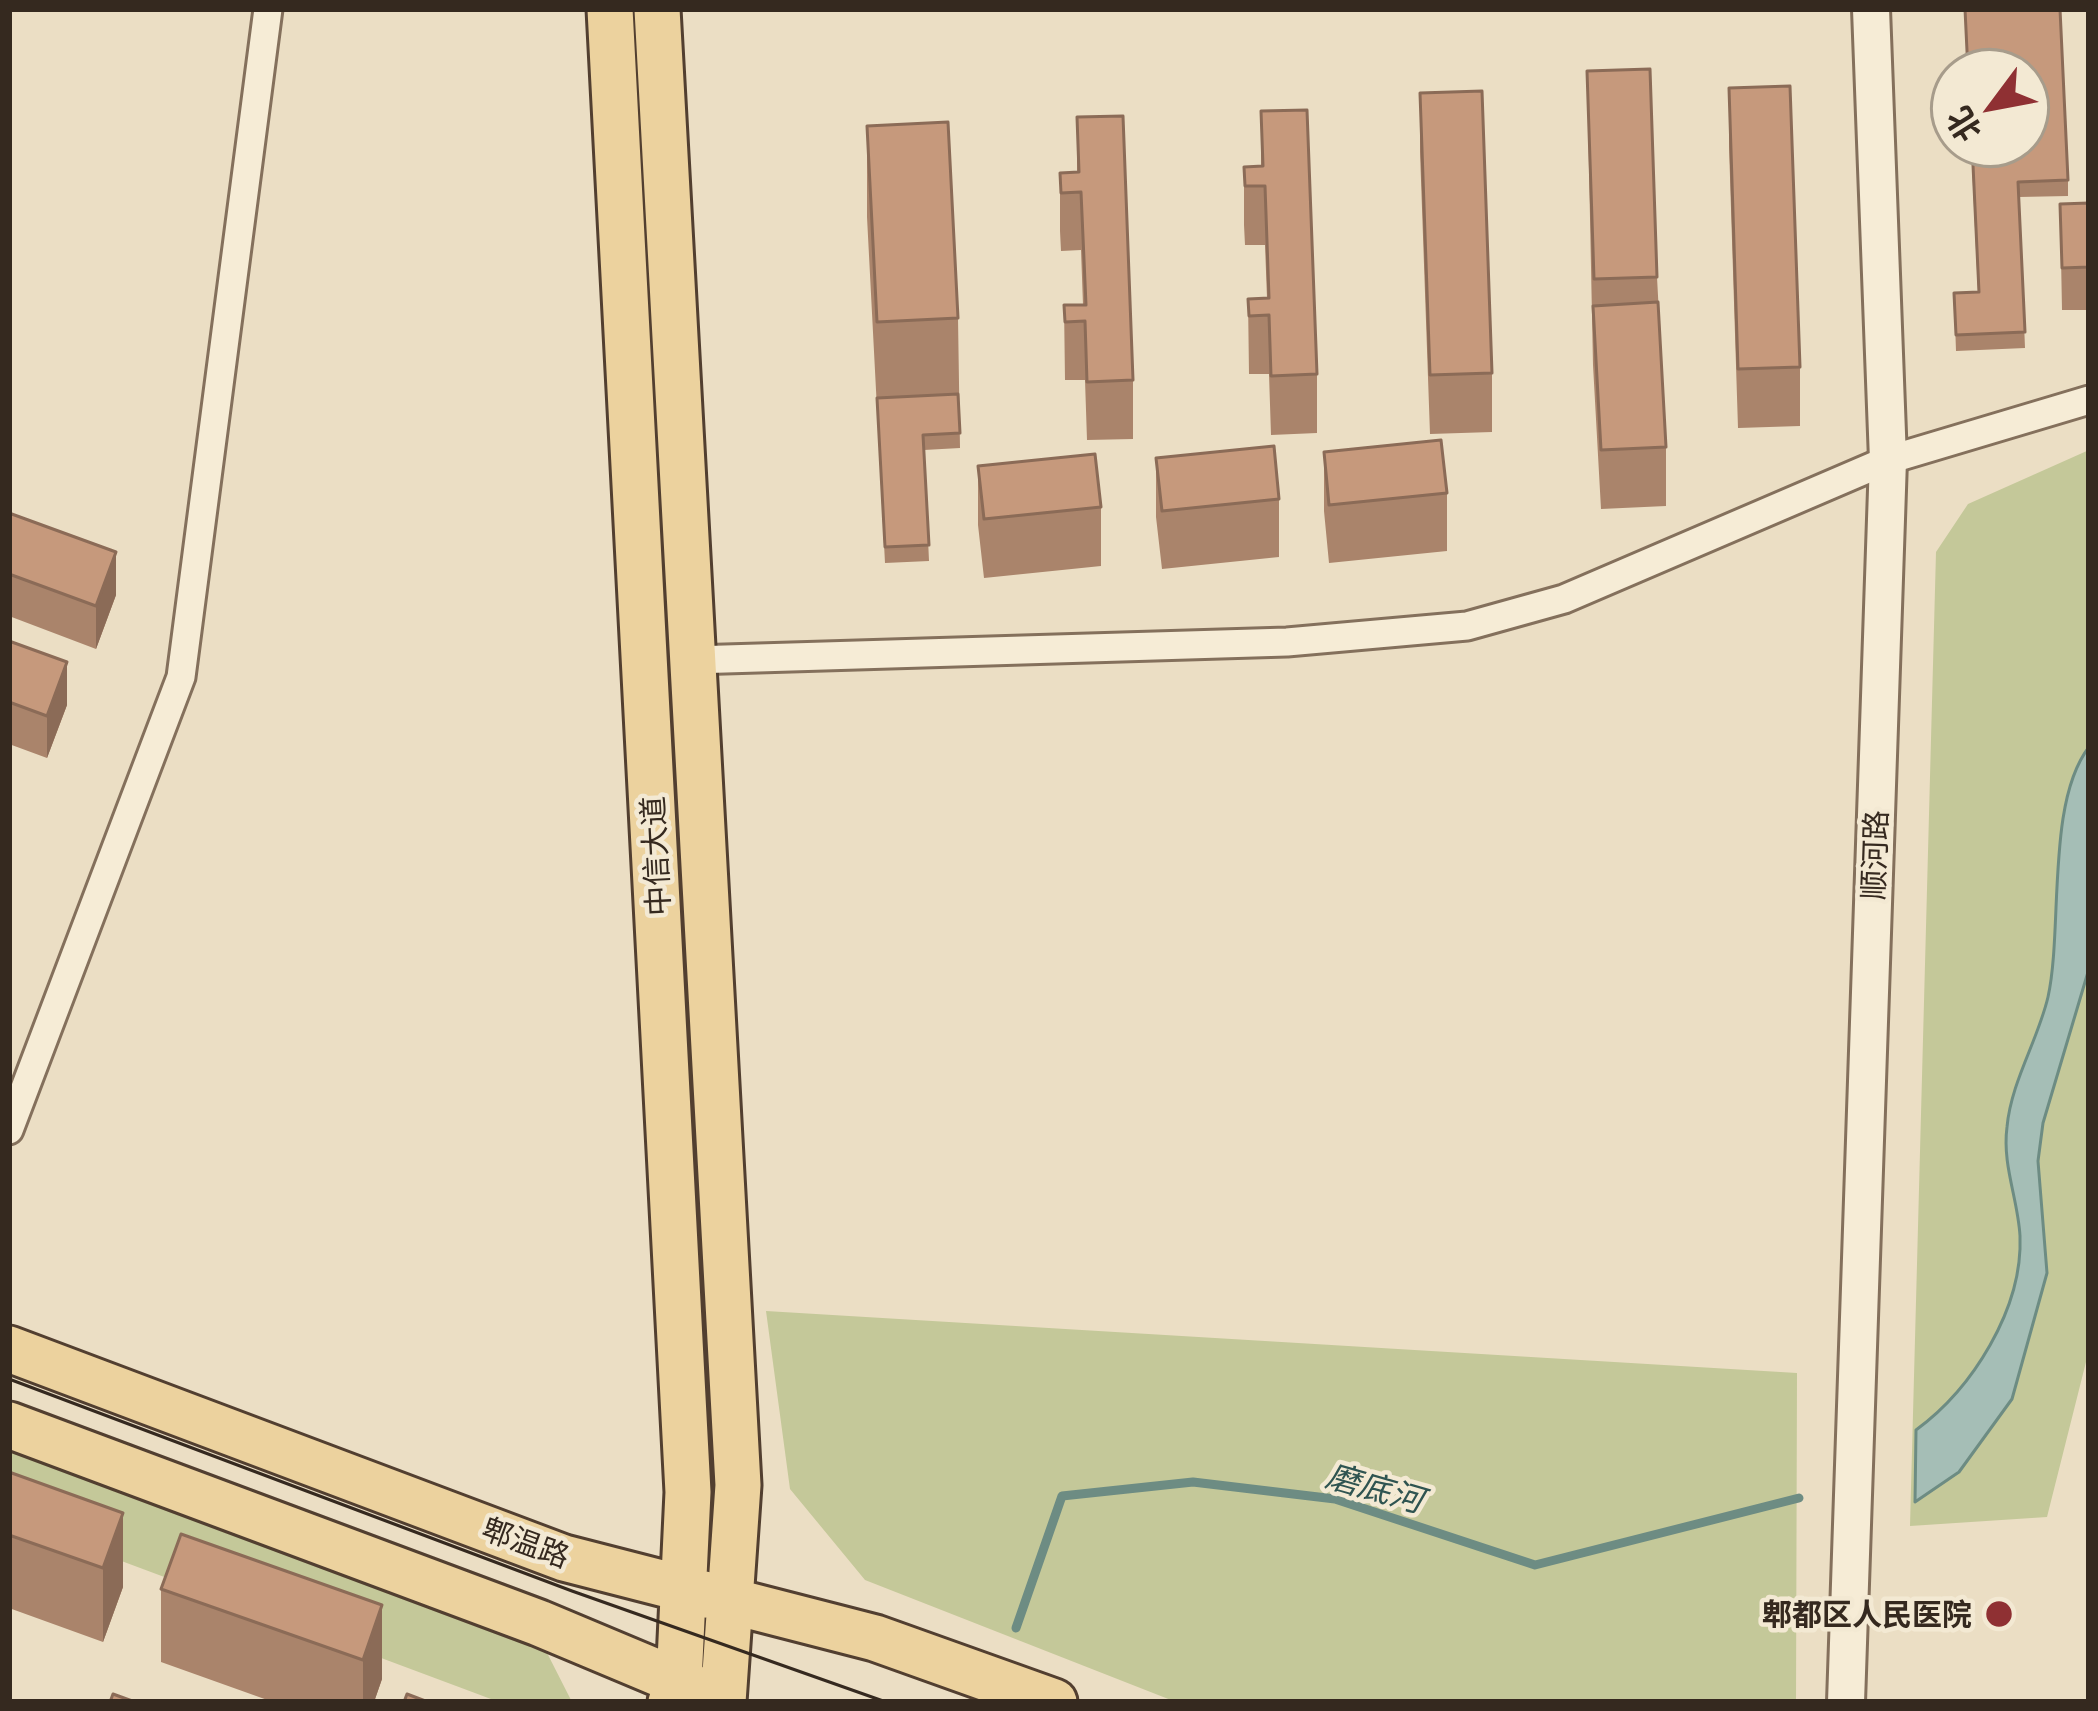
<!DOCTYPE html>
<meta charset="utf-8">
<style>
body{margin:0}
#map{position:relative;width:2098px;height:1711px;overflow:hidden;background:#ebdec4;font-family:Georgia,"Noto Sans SC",serif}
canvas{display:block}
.frame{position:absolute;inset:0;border:12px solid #35291f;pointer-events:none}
.north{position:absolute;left:1930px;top:48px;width:120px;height:120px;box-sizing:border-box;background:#f3e9d3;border:3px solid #a79c8b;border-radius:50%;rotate:238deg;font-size:33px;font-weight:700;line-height:48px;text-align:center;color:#35291f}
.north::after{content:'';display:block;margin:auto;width:42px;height:54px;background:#8f3033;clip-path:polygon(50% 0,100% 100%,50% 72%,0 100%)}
</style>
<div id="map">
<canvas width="2098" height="1711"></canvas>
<div class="frame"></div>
<div class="north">北</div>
</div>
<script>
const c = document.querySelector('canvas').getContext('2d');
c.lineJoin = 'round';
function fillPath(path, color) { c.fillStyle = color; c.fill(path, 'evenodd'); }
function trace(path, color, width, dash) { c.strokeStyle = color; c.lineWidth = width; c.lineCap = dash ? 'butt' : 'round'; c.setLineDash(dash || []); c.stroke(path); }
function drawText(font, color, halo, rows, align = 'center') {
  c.font = font + ' Georgia,"Noto Sans SC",serif'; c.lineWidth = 9; c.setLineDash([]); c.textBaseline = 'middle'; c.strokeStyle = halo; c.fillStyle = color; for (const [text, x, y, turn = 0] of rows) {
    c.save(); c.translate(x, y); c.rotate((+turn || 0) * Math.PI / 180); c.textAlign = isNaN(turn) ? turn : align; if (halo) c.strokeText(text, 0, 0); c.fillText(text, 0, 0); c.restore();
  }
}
const green = new Path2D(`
 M 2089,450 L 2089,1350 L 2047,1517 L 1910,1526 L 1936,552 L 1968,504 Z
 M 766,1311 L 1797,1373 L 1796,1702 L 1176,1702 L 865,1580 L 790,1489 Z
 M 9,1449 L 543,1645 L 572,1702 L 499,1702 L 9,1519 Z`);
const water = new Path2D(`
 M 2089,747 L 2088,972 L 2043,1123 L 2038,1161 L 2047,1273 L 2012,1399 L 1959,1472 L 1915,1502 L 1916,1430 C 1972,1389 2023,1309 2020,1236 C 2018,1199 2002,1165 2007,1127 C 2011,1082 2038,1040 2048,997 C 2063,929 2046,802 2089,747 Z`);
const stream = new Path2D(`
 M 1016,1628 L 1062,1496 L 1193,1482 L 1335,1499 L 1535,1565 L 1799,1498`);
const minor = new Path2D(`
 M 692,660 L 1287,642 L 1467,626 L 1564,599 L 1888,460 L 2089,400
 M 9,1130 L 181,677 L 268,9`);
const tertiary = new Path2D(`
 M 1846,1702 L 1888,460 L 1871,9`);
const primary = new Path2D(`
 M 610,9 L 688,1492 L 679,1682 L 671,1702
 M 657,9 L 738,1485 L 723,1702
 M 9,1349 L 564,1558 L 875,1638 L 1054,1702
 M 9,1425 L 539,1623 L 706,1693`);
const tram = new Path2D(`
 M 9,1379 L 572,1591 L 886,1702`);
const wall = new Path2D(`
 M 1587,71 L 1657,277 L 1666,447 L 1666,506 L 1601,509 L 1593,365 Z
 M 1729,88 L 1800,367 L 1800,426 L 1738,428 L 1729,146 Z
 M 1420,93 L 1492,373 L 1492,432 L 1430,434 L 1420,152 Z
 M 1261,111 L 1317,374 L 1317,433 L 1271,435 L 1269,374 L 1249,374 L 1248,299 L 1267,298 L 1265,245 L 1245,245 L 1244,225 L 1244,167 L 1261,166 Z
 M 1077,117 L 1133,380 L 1133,439 L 1087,440 L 1085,380 L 1065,380 L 1064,305 L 1083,305 L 1081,250 L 1061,251 L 1060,231 L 1060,173 L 1077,172 Z
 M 867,126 L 958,318 L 960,448 L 924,450 L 929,561 L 885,563 L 867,217 Z
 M 1971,144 L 2068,180 L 2068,196 L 2019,197 L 2025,348 L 1956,351 L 1954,293 L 1978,292 Z
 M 2089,203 L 2089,310 L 2062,310 L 2060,204 Z
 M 1324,452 L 1447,493 L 1447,551 L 1329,563 L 1324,511 Z
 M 1156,458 L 1279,499 L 1279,557 L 1162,569 L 1156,517 Z
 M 978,466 L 1101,507 L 1101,566 L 984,578 L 978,525 Z
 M 9,513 L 116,595 L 96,649 L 9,616 Z
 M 9,641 L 67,705 L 47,758 L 9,744 Z
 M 9,1472 L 123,1587 L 103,1642 L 9,1608 Z
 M 161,1589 L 382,1605 L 382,1679 L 374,1702 L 273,1702 L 161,1662 Z`);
const shadedWall = new Path2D(`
 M 116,552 L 116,595 L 96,649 L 96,606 Z
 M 67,662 L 67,705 L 47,758 L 47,716 Z
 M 123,1513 L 123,1587 L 103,1642 L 103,1568 Z
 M 382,1605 L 382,1679 L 374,1702 L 363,1702 L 363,1660 Z`);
const building = new Path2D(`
 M 1965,9 L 2060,9 L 2068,180 L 2018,182 L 2025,332 L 1956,335 L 1954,293 L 1979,292 L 1972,144 L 2026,144 L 2026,72 L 1968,72 Z
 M 1650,69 L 1657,277 L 1594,279 L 1587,71 Z
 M 1790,86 L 1800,367 L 1738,369 L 1729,88 Z
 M 1482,91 L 1492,373 L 1430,375 L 1420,93 Z
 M 1307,110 L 1317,374 L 1271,376 L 1269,315 L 1249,316 L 1248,299 L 1269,298 L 1265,186 L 1245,186 L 1244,167 L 1263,166 L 1261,111 Z
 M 1123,116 L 1133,380 L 1087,382 L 1085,321 L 1065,322 L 1064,305 L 1086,305 L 1081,192 L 1061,193 L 1060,173 L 1079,172 L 1077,117 Z
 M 948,122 L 958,318 L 877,322 L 867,126 Z
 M 2089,203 L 2089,267 L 2062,268 L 2060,204 Z
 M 1658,302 L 1666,447 L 1601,450 L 1593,306 Z
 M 958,394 L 960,433 L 923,435 L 929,545 L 885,547 L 877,398 Z
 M 1441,440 L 1447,493 L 1329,505 L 1324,452 Z
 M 1274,446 L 1279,499 L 1162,511 L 1156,458 Z
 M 1095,454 L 1101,507 L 984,519 L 978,466 Z
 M 9,513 L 116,552 L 96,606 L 9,574 Z
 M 9,641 L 67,662 L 47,716 L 9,702 Z
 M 9,1472 L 123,1513 L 103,1568 L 9,1535 Z
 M 181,1534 L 382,1605 L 363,1660 L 161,1589 Z
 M 113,1694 L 135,1702 L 110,1702 Z
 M 407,1694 L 428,1702 L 404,1702 Z`);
const markers = [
 [1999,1614,15,"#8f3033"]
];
const streetNames = [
 ["顺河路",1874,855,-88],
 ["中信大道",655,856,-93],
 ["郫温路",526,1542,20]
];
const poiNames = [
 ["郫都区人民医院",1972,1614]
];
const waterNames = [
 ["磨底河",1375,1487,16]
];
fillPath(green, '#c4c899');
fillPath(water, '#a5beb6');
trace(water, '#6d8c83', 3);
trace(stream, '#6d8c83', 9);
trace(minor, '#84705c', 33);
trace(tertiary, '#84705c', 42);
trace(primary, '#523f30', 51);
trace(minor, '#f6ecd6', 27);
trace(tertiary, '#f6ecd6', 36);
trace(primary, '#ecd29e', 45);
trace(tram, '#35291f', 3);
fillPath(wall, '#aa846b');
fillPath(shadedWall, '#8b6b57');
fillPath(building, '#c6997c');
trace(building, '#8b6b57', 3);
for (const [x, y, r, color] of markers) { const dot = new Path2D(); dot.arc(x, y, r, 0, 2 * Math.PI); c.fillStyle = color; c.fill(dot); trace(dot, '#f3e9d3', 4.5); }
drawText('30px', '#35291f', '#f3e9d3', streetNames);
drawText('bold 30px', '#35291f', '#f3e9d3', poiNames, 'right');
drawText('italic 33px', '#2f5451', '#f3e9d3', waterNames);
</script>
